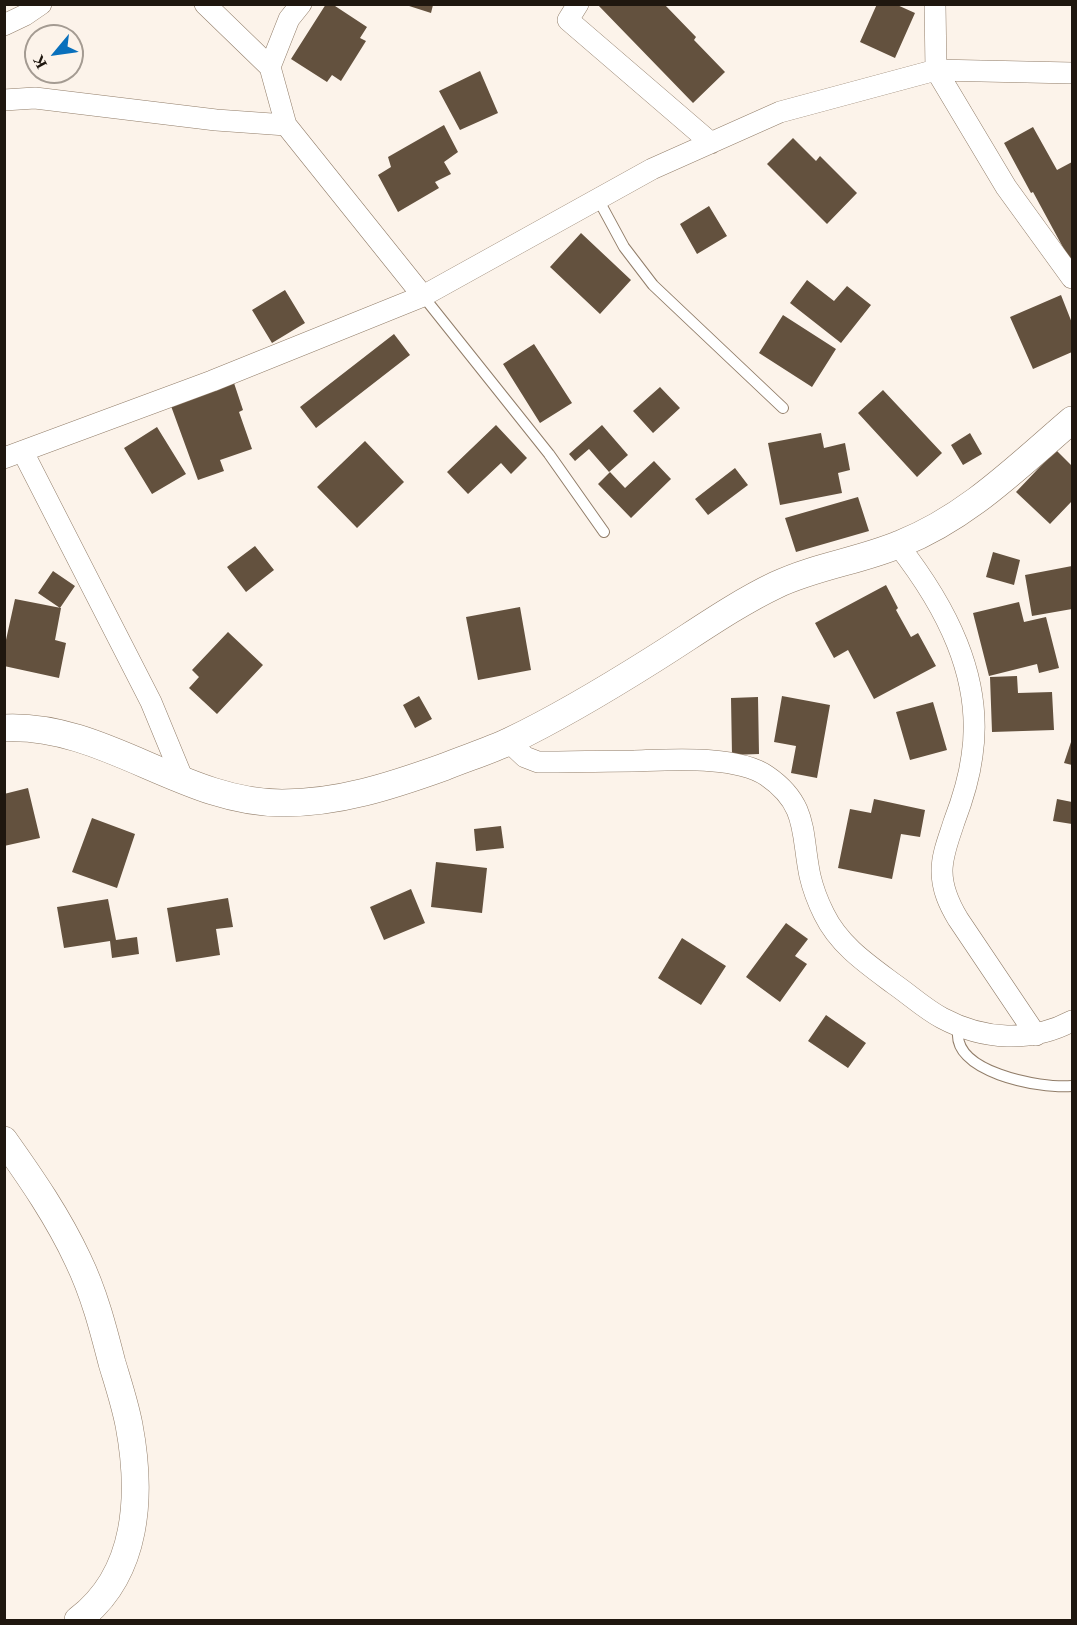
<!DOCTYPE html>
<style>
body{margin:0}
#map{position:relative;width:1077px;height:1625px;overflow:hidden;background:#fcf3ea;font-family:"Times New Roman",serif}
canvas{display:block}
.frame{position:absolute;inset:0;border:6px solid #1f170f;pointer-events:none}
.north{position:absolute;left:24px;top:24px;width:60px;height:60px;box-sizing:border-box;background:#fcf3ea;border:2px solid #a49b92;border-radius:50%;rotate:241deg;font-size:16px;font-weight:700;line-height:24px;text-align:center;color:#1f170f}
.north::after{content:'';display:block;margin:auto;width:21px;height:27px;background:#0970bc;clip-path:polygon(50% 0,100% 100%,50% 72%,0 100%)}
</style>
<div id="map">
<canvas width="1077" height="1625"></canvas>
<div class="frame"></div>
<div class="north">K</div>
</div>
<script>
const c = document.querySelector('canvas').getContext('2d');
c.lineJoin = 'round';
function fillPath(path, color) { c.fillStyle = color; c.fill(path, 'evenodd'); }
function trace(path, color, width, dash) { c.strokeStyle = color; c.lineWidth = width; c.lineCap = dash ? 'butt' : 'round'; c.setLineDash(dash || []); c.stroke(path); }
const building = new Path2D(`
 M 326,4 L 332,4 L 367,27 L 360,38 L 366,41 L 341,81 L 332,75 L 327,82 L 291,59 Z
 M 597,4 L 664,4 L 696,37 L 694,40 L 725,72 L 693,103 Z
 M 877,4 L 895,4 L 915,13 L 895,58 L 860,42 Z
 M 406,5 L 433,5 L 431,13 Z
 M 480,71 L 498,113 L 460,130 L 439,91 Z
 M 444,125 L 458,152 L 444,162 L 451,174 L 435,182 L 439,188 L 398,212 L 378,175 L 391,167 L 388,157 Z
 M 1033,127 L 1057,170 L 1072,162 L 1072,264 L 1033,192 L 1031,193 L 1004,143 Z
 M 793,138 L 816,161 L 820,156 L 857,193 L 827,224 L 767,164 Z
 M 709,206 L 727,236 L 697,254 L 680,224 Z
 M 581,233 L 631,280 L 600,314 L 550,267 Z
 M 807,280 L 834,301 L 847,286 L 871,305 L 841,343 L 790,303 Z
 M 285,290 L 305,323 L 272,343 L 252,310 Z
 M 1061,295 L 1072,323 L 1072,352 L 1033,369 L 1010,317 Z
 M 783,315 L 836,349 L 812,387 L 759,353 Z
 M 394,334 L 410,355 L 316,428 L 300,407 Z
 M 534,344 L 572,403 L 540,423 L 503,364 Z
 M 234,383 L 243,410 L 239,412 L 252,449 L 220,460 L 224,471 L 198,480 L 171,406 Z
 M 660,387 L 680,408 L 653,433 L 633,411 Z
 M 883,390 L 942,453 L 917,477 L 858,413 Z
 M 496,425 L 527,458 L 511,474 L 501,463 L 468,494 L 447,472 Z
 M 602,425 L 628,455 L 609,472 L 589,449 L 575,461 L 569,454 Z
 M 157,427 L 186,474 L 152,494 L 124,448 Z
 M 821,433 L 824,448 L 845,443 L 850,470 L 838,473 L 842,493 L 780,505 L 768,443 Z
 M 970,433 L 982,454 L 963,465 L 951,445 Z
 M 365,441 L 404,482 L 357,528 L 317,487 Z
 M 1056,450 L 1072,466 L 1072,501 L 1050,524 L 1016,492 Z
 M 654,461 L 671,479 L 631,518 L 598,484 L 610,472 L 625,488 Z
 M 735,468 L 748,485 L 708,515 L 695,499 Z
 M 858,497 L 869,531 L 796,552 L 785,518 Z
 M 255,546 L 274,570 L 246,592 L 227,567 Z
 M 993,552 L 1020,560 L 1014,585 L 986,577 Z
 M 1072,566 L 1072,609 L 1032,616 L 1025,575 Z
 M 53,571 L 75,586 L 60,608 L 38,593 Z
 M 886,585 L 898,608 L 896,610 L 911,637 L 918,633 L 936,666 L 874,699 L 848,650 L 834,658 L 815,623 Z
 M 15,599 L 61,608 L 55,640 L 66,643 L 59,678 L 4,666 L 4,649 Z
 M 1019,602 L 1024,622 L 1046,617 L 1059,668 L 1039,673 L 1037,664 L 989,676 L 973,613 Z
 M 520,607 L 531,670 L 478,680 L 466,617 Z
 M 228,632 L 263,665 L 217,714 L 189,688 L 199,677 L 192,670 Z
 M 1017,676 L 1018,693 L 1052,692 L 1054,730 L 992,732 L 990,677 Z
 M 419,696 L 432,719 L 415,728 L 403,705 Z
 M 782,696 L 830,705 L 817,778 L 791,773 L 796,746 L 774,742 Z
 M 758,697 L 759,754 L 732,755 L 731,698 Z
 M 933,702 L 947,750 L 910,760 L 896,712 Z
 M 1072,739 L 1072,765 L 1064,763 Z
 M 28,788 L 40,838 L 4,846 L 4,794 Z
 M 874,799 L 925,810 L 920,837 L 901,834 L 892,879 L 838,868 L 850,809 L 871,813 Z
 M 1057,799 L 1072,802 L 1072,824 L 1053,821 Z
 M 92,818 L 135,834 L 117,888 L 72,872 Z
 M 501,826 L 504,848 L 476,851 L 474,829 Z
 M 436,862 L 487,868 L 482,913 L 431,907 Z
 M 411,889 L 425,923 L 384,940 L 370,907 Z
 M 228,898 L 233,927 L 216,929 L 220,955 L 176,962 L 167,908 Z
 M 108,899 L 116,940 L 137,937 L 139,954 L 112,958 L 110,941 L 64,948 L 57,907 Z
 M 786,923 L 808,939 L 795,956 L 807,964 L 780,1002 L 746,977 Z
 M 682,938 L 726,966 L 701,1005 L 658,978 Z
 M 826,1015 L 866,1043 L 848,1068 L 808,1041 Z`);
const service = new Path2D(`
 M 598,199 L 624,247 L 653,285 L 783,408
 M 423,296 L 549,454 L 604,532
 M 959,1027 C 947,1072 1041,1089 1072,1086`);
const minor = new Path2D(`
 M 205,4 L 270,67
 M 301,4 L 289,19 L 270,67 L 286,125 L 423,296
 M 578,4 L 568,20 L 711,143
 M 935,4 L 936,70 L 1006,187 L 1072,278
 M 4,25 L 25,15 L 41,4
 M 4,100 L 35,98 L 216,120 L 286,125
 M 23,452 L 151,702 L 184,782
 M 4,458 L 212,381 L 423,296 L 652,169 L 780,112 L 936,70 L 1072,73
 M 898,545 C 945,605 984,677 972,756 C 969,779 962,801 954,822 C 949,838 942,854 942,871 C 942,889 949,904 958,919 L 1036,1035
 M 509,742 L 525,757 L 538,762 C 570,762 602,761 634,761 C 670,760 737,755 767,776 C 809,805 801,834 810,876 C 813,889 818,902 824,914 C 839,945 867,964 894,984 C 910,995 925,1009 942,1018 C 983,1040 1031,1043 1072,1021`);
const tertiary = new Path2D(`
 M 4,728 C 104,723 183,803 282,803 C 339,803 391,786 444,767 C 466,758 489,751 510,741 C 560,717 608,688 654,659 C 694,634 734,605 776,585 C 816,566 860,561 900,544 C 968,517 1018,466 1072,420
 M 4,1140 C 31,1178 58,1217 78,1260 C 94,1293 103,1328 112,1363 C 118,1383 125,1404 129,1425 C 142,1494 139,1574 78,1620`);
fillPath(building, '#63513e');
trace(service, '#917d69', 12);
trace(minor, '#917d69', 22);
trace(tertiary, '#917d69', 28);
trace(service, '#fff', 10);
trace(minor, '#fff', 21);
trace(tertiary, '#fff', 27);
</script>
